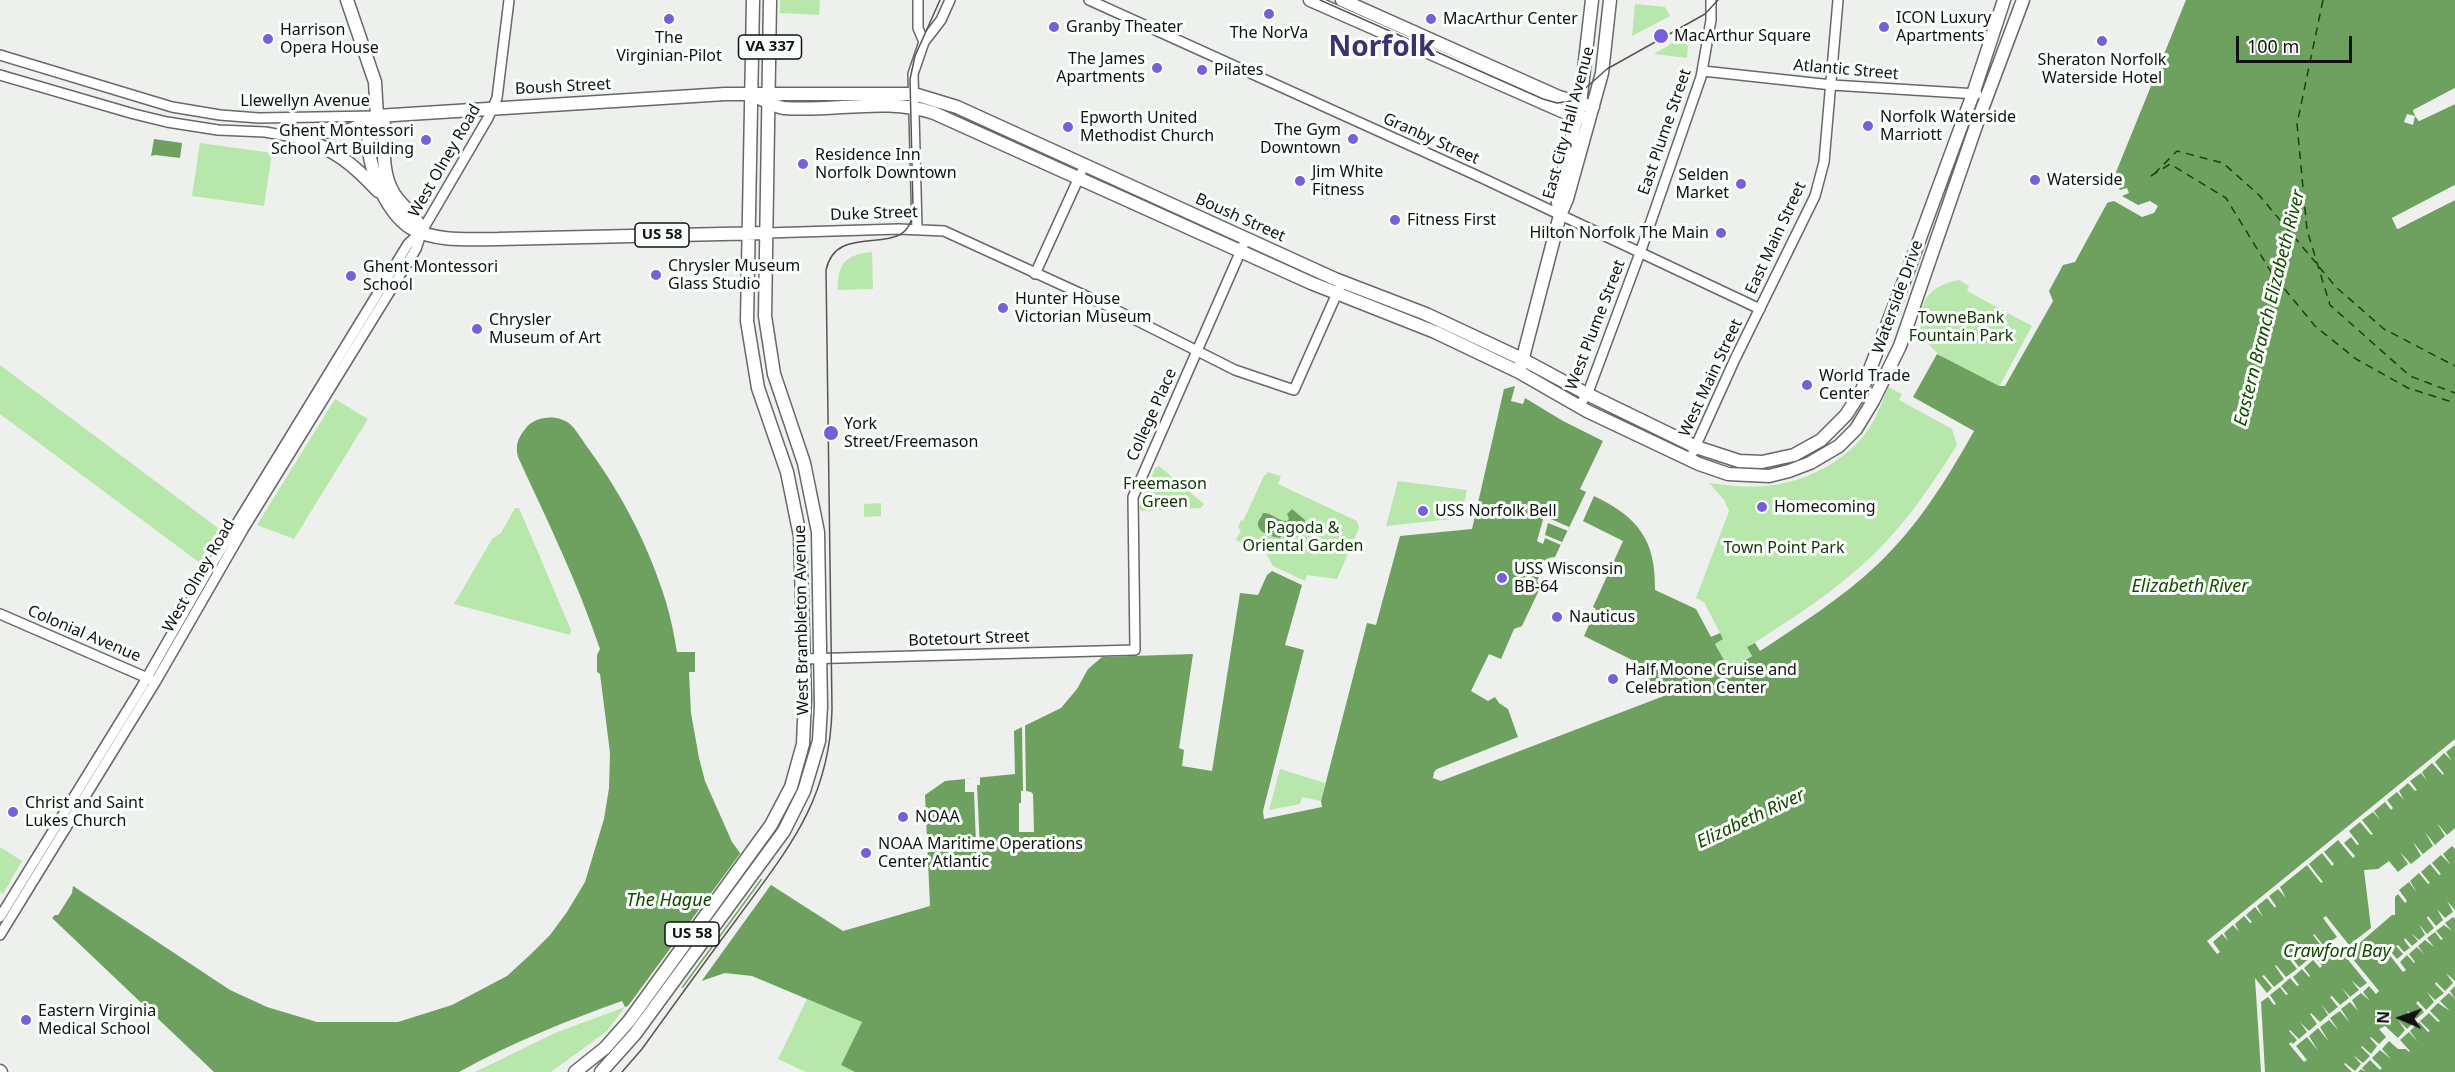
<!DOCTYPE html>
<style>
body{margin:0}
#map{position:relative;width:2455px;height:1072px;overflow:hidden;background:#edf0ec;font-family:"Noto Sans",sans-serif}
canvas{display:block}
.north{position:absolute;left:2371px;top:988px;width:60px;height:60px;-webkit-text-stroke:4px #fafefa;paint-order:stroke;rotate:272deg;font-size:16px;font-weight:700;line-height:24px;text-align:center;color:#111211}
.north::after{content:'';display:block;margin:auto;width:21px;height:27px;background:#111211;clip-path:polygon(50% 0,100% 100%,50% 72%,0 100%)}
.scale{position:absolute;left:2236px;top:36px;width:116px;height:27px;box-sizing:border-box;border:3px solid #111211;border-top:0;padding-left:8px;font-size:18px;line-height:21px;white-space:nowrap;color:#111211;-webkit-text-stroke:4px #fafefa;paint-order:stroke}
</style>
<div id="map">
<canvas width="2455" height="1072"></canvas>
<div class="north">N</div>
<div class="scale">100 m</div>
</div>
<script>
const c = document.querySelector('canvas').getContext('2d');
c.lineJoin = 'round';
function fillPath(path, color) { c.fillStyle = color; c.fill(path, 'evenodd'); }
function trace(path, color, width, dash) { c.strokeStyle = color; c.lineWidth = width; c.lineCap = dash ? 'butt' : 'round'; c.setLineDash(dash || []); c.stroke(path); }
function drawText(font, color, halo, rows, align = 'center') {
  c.font = font + ' "Noto Sans",sans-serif'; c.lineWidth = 6; c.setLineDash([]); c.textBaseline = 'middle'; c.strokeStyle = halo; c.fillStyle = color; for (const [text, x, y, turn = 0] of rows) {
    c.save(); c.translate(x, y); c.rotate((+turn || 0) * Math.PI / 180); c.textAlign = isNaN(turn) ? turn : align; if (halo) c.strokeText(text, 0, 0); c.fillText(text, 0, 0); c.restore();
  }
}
const green = new Path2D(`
 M 780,0 L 820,0 L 819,15 L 780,13 Z
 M 1635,4 L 1665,7 L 1670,16 L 1632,36 Z
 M 1682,37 L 1688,47 L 1687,58 L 1654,54 Z
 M 200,143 L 272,153 L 264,206 L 192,196 Z
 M 872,252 L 873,289 L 838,290 C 837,264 846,254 872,252 Z
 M 1959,280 L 1969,286 L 1967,291 L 2032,326 L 1999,387 C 1968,370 1905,351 1923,305 C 1929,289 1944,283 1959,280 Z
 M 0,365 L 222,531 L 200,563 L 0,414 Z
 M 1888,387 L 1902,394 L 1899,400 L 1952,429 L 1957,445 C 1933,483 1909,519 1877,551 C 1839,589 1793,618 1748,647 L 1752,655 L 1728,669 L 1715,644 L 1723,639 L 1704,602 L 1696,598 L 1729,511 L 1724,500 L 1709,483 C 1731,486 1752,488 1774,485 C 1811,480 1852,457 1871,425 C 1878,414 1883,400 1888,387 Z
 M 335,399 L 368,419 L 294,539 L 257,525 Z
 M 1159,466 L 1204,504 L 1201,508 L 1142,511 L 1139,508 L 1155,468 Z
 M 1268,472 L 1281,476 L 1278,484 L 1357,521 L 1359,528 L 1337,579 L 1307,575 L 1305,581 L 1273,566 L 1267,555 L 1236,540 L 1241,530 L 1238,528 L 1241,520 L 1243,521 L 1264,476 Z
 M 1398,481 L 1467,490 L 1461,518 L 1386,526 Z
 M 881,503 L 881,516 L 864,517 L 864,504 Z
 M 515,508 L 519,508 L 571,630 L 570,635 L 454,604 L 492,539 L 501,533 Z
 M 1280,769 L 1325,783 L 1321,801 L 1302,797 L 1300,804 L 1269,810 Z
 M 0,847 L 22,861 L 3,894 L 0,892 Z
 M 807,999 L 862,1022 L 841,1065 L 855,1072 L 806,1072 L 778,1059 Z
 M 625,1007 L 607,1031 L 551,1072 L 475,1072 L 555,1033 Z`);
const water = new Path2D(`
 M 2186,0 L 2455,0 L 2455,88 L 2413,111 L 2419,121 L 2455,104 L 2455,185 L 2392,218 L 2398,229 L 2455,200 L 2455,1072 L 855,1072 L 841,1065 L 862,1022 L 752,976 L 725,973 L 625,1007 L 622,1001 C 566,1021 511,1043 459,1072 L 214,1072 L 52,918 L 55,915 L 58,915 L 72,893 L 73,886 L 230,990 L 267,1007 L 317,1022 L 398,1022 L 452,1005 L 507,976 L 532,953 L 550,935 L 567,912 L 585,882 L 604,819 L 609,788 L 610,753 L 600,674 L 597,672 L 597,655 L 600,649 C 578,583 547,520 518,457 C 515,444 518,438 526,428 C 535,415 560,414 571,425 C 578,432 584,443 590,451 C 623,496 650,549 666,602 C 671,618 674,635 677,652 L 695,652 L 695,672 L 689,672 L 691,713 L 699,758 L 705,781 L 732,842 L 757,876 L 843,931 L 930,906 L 925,795 L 945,781 L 1015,774 L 1014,731 L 1061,708 L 1077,689 L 1088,669 L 1102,657 L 1193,654 L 1179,748 L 1184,750 L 1182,766 L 1212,771 L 1240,593 L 1258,595 L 1267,575 L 1272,571 L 1302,585 L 1285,645 L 1304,650 L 1263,811 L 1264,819 L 1322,807 L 1321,801 L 1367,623 L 1376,625 L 1400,536 L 1472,529 L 1504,389 L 1515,386 L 1511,401 L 1523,404 L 1525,398 L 1563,421 L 1603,441 L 1580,489 L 1586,492 L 1555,557 L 1548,558 L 1537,581 L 1541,586 L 1522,626 L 1514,629 L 1501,659 L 1489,654 L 1471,691 L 1488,701 L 1495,697 L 1499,703 L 1508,709 L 1518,737 L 1437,769 L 1434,772 L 1433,778 L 1441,781 L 1677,691 L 1673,680 L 1648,689 L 1636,662 L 1584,636 L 1596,609 L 1593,607 L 1623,541 L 1583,521 L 1594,496 C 1638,517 1656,540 1655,590 L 1696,609 L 1711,637 L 1720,633 L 1723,639 L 1715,644 L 1729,669 L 1752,656 L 1747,647 L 1755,643 L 1760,651 C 1801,624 1842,598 1878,564 C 1918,526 1947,479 1974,431 L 1913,397 L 1937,354 L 1999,386 L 2005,386 L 2053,301 L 2049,291 L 2063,265 L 2075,262 L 2117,185 L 2114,177 Z
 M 154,139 L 182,143 L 180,158 L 155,155 L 151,156 Z
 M 1292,509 L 1305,520 L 1305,524 L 1300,528 L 1296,524 L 1290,524 L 1291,532 L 1284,531 L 1280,538 C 1273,537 1257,533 1258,523 C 1258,520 1262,517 1263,513 C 1273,513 1277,521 1287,521 L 1289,519 L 1287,514 Z`);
const pier = new Path2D(`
 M 2455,88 L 2455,91 L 2417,112 L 2420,117 L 2455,101 L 2455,104 L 2419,121 L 2415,116 L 2413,125 L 2404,122 L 2407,114 L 2415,116 L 2413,110 Z
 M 2117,185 L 2120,190 L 2127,188 L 2129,193 L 2122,196 L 2138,205 L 2150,201 L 2158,206 L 2154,213 L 2142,217 L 2114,201 L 2106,203 Z
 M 2455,185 L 2455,188 L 2396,219 L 2399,225 L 2402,224 L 2455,197 L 2455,200 L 2397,229 L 2392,218 Z
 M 1544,516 L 1569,527 L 1568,531 L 1548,523 L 1545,535 L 1562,542 L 1561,545 L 1545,538 L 1543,544 L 1537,541 Z
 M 1025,725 L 1026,791 L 1031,792 L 1033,794 L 1034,832 L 1019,832 L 1019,803 L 1021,803 L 1021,791 L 1023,791 L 1022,727 Z
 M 2455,739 L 2455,745 L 2446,752 L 2452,761 L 2444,753 L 2435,762 L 2444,774 L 2443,775 L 2432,763 L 2422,772 L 2427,781 L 2421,773 L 2410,781 L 2417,790 L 2415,791 L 2408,783 L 2399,791 L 2404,800 L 2397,792 L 2387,800 L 2393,808 L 2391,810 L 2385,802 L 2374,811 L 2380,820 L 2373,812 L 2362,820 L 2373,834 L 2371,835 L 2360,822 L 2349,831 L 2359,844 L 2357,845 L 2351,837 L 2344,843 L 2355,856 L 2353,858 L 2338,840 L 2324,852 L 2334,864 L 2332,866 L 2322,853 L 2309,864 L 2323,882 L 2321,883 L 2307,865 L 2280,887 L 2286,898 L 2278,889 L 2269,896 L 2276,906 L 2275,908 L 2267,898 L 2257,906 L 2263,917 L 2255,907 L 2246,915 L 2252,922 L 2250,923 L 2244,916 L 2235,924 L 2239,932 L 2233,925 L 2224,933 L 2228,941 L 2222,934 L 2213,942 L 2220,952 L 2217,954 L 2207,941 Z
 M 980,777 L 980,785 L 977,785 L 981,869 L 977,869 L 974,792 L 965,792 L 965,779 Z
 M 2437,823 L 2447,835 L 2455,828 L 2455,849 L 2452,846 L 2443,854 L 2451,865 L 2441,855 L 2432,863 L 2441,874 L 2439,875 L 2430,864 L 2421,872 L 2430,883 L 2428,884 L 2419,873 L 2410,881 L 2417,893 L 2409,882 L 2399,890 L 2407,901 L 2405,903 L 2398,894 L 2395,897 L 2395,915 L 2392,915 L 2348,953 L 2379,991 L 2376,994 L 2369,986 L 2363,992 L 2370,1001 L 2361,993 L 2352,1000 L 2358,1011 L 2350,1002 L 2341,1009 L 2350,1023 L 2340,1011 L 2330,1018 L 2339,1031 L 2329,1020 L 2320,1027 L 2329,1042 L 2318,1028 L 2309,1036 L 2318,1051 L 2307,1037 L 2296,1046 L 2307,1060 L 2304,1062 L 2289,1044 L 2291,1042 L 2293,1044 L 2297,1040 L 2289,1031 L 2290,1030 L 2299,1039 L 2307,1032 L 2300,1022 L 2309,1031 L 2317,1024 L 2310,1014 L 2311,1013 L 2320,1022 L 2328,1015 L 2321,1004 L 2329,1014 L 2338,1007 L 2330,997 L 2332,996 L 2340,1005 L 2349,998 L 2342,988 L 2350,997 L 2359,990 L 2351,980 L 2360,988 L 2367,983 L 2345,956 L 2341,958 L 2331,946 L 2327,949 L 2333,957 L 2332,958 L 2325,951 L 2316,958 L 2322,966 L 2320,968 L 2313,960 L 2304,968 L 2310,976 L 2309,977 L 2302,969 L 2293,977 L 2299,985 L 2297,986 L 2290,978 L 2281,986 L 2288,994 L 2286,995 L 2280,987 L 2270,995 L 2276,1004 L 2274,1005 L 2268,997 L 2261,1002 L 2265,1072 L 2261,1072 L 2255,978 L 2267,993 L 2272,988 L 2262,976 L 2264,975 L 2274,987 L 2284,979 L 2275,966 L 2276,965 L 2286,977 L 2297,969 L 2287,956 L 2289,954 L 2299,967 L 2310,958 L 2300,946 L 2302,944 L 2312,957 L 2323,948 L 2313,935 L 2314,934 L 2324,946 L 2337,937 L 2323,918 L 2326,916 L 2349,945 L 2371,928 L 2364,870 L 2378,869 L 2389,861 L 2398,872 L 2408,864 L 2400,852 L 2411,864 L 2421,856 L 2413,842 L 2423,854 L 2433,846 L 2425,832 L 2435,845 L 2445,836 Z
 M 742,851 L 763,876 L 678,992 L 625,1010 Z
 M 764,877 L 773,882 L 698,986 L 680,992 Z
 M 2447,901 L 2455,910 L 2455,919 L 2453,917 L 2445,923 L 2452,931 L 2444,925 L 2436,931 L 2443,939 L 2441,940 L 2435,932 L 2427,938 L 2434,947 L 2425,940 L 2418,946 L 2424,954 L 2417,947 L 2409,954 L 2415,962 L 2414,963 L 2407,955 L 2400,962 L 2406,970 L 2403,972 L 2388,953 L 2390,951 L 2397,959 L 2403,954 L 2396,946 L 2398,945 L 2404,952 L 2410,948 L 2404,940 L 2405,938 L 2412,946 L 2418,941 L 2411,933 L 2419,940 L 2425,935 L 2419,924 L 2427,934 L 2434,928 L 2427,918 L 2428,916 L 2436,926 L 2443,920 L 2437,909 L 2445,918 L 2453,912 Z
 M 2446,973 L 2455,981 L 2455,986 L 2450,991 L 2455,999 L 2449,993 L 2440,1001 L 2450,1011 L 2438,1003 L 2430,1011 L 2440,1021 L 2438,1022 L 2429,1013 L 2420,1021 L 2430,1031 L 2428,1032 L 2419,1022 L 2410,1031 L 2418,1042 L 2409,1032 L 2400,1040 L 2410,1051 L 2409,1052 L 2406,1049 L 2398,1049 L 2389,1041 L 2382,1049 L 2391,1059 L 2380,1050 L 2372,1058 L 2382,1068 L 2380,1070 L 2370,1060 L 2362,1068 L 2366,1072 L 2361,1069 L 2358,1072 L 2352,1072 L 2344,1064 L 2345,1063 L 2355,1071 L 2361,1064 L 2353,1055 L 2363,1063 L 2370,1056 L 2361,1047 L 2362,1046 L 2371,1054 L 2377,1046 L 2370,1038 L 2371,1037 L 2379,1044 L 2386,1037 L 2379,1029 L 2385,1026 L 2398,1038 L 2405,1030 L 2398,1020 L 2407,1029 L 2415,1021 L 2407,1012 L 2408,1011 L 2416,1019 L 2424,1012 L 2416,1003 L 2418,1001 L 2426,1010 L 2434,1002 L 2427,992 L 2435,1000 L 2444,993 L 2435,984 L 2436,982 L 2445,991 L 2453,983 Z`);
const ferry = new Path2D(`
 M 2323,0 L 2297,124 L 2307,230 L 2330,305 L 2410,376 L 2455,393
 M 2154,174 L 2177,151 L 2223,163 L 2259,195 L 2316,263
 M 2151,176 L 2170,164 L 2226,198 L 2273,275 L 2315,326 L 2356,359 L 2408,388 L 2455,403
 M 2319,267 L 2337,288 L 2384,329 L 2455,366`);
const minor = new Path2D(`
 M 918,0 L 918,28 L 924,42
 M 1089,0 L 1480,177 L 1760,309
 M 0,55 L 172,107 L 220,115 L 259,118 L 375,116
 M 1703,71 L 1832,85 L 1977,94
 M 0,75 L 134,114 L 167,122 L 218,130 L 265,132 L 299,138 L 348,129 L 375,117
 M 917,229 L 913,74 L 924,42 L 941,20 L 950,0
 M 766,233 L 899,229 L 944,231 L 1110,307 L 1235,370 L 1294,390 L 1342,282
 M 1035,274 L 1081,173
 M 1579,407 L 1589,390 L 1640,253 L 1701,77 L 1711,20 L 1711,0
 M 1693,452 L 1735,359 L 1815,196 L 1824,162 L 1838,0
 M 0,614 L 152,680
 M 803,659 L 1135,650 L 1133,497 L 1246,239
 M 0,917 L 141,688 L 206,574 L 408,244 L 421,232
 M 0,935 L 156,681 L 244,528 L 416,249 L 422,231 L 488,118 L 497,98 L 509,0`);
const major = new Path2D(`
 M 347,0 L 375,82 L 377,116
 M 1310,0 L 1564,112 L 1589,119
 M 1342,0 L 1559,97 L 1593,107
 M 758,98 C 766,101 776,107 784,108 C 834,112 886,97 934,113 L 1311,283 L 1435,332 L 1519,372 L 1587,411 L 1699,464 L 1728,474 L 1769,476 L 1789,471 L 1810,463 L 1839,446 L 1856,429 L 1873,401 L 1900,346 L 1978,120 L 2023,0
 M 377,116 L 725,94 L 914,94 L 957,107 L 1335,279 L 1426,314 L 1522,359 L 1587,394 L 1696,447 L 1739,461 L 1762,462 L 1794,455 L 1821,440 L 1846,415 L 1862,390 L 1909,268 L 1973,94 L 2004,0
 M 377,116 C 375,119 371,124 370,128 C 362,156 385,213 411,228 C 435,242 470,239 498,239 L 766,233
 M 377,116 L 384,124 C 384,147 381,173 394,194 C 403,208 416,215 422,231
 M 299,138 C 335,149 353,164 378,191
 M 1560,214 L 1557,197 L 1580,104 L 1592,0
 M 1521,365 L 1560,215 L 1567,199 L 1602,73 L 1610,0
 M 0,1071 L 1,1072
 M 575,1072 L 605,1048 L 629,1021 L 771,825 L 791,787 L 803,744 L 805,699 L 800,536 L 787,472 L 758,388 L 747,321 L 753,0
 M 601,1072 L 635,1034 L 784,831 L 804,791 L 819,741 L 821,706 L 818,532 L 804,463 L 774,374 L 765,316 L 770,0`);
const tram = new Path2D(`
 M 1320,0 L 1543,99 L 1557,103 L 1571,101 L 1607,69 L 1705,14 L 1718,0
 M 622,1072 L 642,1049 C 673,1006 704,963 736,920 C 787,850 830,801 832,709 L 826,270 C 838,216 912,266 913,207 L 910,79 L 915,56 L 940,0`);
const markers = [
 [1269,14,6,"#785ed9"],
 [669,19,6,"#785ed9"],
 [1431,19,6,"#785ed9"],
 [1054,27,6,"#785ed9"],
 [1884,27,6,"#785ed9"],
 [1661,36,8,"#785ed9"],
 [268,39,6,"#785ed9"],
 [2102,41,6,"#785ed9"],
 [1157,68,6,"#785ed9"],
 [1202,70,6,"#785ed9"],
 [1868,126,6,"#785ed9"],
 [1068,127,6,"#785ed9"],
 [1353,139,6,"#785ed9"],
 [426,140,6,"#785ed9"],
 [803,164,6,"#785ed9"],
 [2035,180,6,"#785ed9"],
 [1300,181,6,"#785ed9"],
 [1741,184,6,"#785ed9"],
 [1395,220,6,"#785ed9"],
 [1721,233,6,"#785ed9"],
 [656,275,6,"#785ed9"],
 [351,276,6,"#785ed9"],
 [1003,308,6,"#785ed9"],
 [477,329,6,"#785ed9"],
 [1807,385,6,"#785ed9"],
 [831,433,8,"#785ed9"],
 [1762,507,6,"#785ed9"],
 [1423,511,6,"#785ed9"],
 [1502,578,6,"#785ed9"],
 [1557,617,6,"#785ed9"],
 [1613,679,6,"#785ed9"],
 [13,812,6,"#785ed9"],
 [903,817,6,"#785ed9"],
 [866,853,6,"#785ed9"],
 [26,1020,6,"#785ed9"]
];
const shields = [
 [770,47,63],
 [662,235,54],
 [692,934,54]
];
const shieldNames = [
 ["VA 337",770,47],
 ["US 58",662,235],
 ["US 58",692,934]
];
const poiNames = [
 ["ICON Luxury",1896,18],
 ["Apartments",1896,36],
 ["MacArthur Center",1443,19],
 ["Granby Theater",1066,27],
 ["Harrison",280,30],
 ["Opera House",280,48],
 ["The NorVa",1269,33,"center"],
 ["MacArthur Square",1674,36],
 ["The",669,38,"center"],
 ["Virginian-Pilot",669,56,"center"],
 ["The James",1145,59,"right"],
 ["Apartments",1145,77,"right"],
 ["Sheraton Norfolk",2102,60,"center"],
 ["Waterside Hotel",2102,78,"center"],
 ["Pilates",1214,70],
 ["Norfolk Waterside",1880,117],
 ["Marriott",1880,135],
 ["Epworth United",1080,118],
 ["Methodist Church",1080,136],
 ["The Gym",1341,130,"right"],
 ["Downtown",1341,148,"right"],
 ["Ghent Montessori",414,131,"right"],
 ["School Art Building",414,149,"right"],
 ["Residence Inn",815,155],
 ["Norfolk Downtown",815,173],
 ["Jim White",1312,172],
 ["Fitness",1312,190],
 ["Selden",1729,175,"right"],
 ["Market",1729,193,"right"],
 ["Waterside",2047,180],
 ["Fitness First",1407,220],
 ["Hilton Norfolk The Main",1709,233,"right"],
 ["Chrysler Museum",668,266],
 ["Glass Studio",668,284],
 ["Ghent Montessori",363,267],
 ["School",363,285],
 ["Hunter House",1015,299],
 ["Victorian Museum",1015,317],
 ["Chrysler",489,320],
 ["Museum of Art",489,338],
 ["World Trade",1819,376],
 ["Center",1819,394],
 ["York",844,424],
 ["Street/Freemason",844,442],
 ["Homecoming",1774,507],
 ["USS Norfolk Bell",1435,511],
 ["USS Wisconsin",1514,569],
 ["BB-64",1514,587],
 ["Nauticus",1569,617],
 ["Half Moone Cruise and",1625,670],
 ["Celebration Center",1625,688],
 ["Christ and Saint",25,803],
 ["Lukes Church",25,821],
 ["NOAA",915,817],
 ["NOAA Maritime Operations",878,844],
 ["Center Atlantic",878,862],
 ["Eastern Virginia",38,1011],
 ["Medical School",38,1029]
];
const streetNames = [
 ["Atlantic Street",1846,70,5],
 ["Boush Street",563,87,-3],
 ["Llewellyn Avenue",305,101],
 ["East City Hall Avenue",1569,123,-75],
 ["East Plume Street",1665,132,-71],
 ["Granby Street",1431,139,24],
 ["West Olney Road",445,161,-60],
 ["Duke Street",874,214,-2],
 ["Boush Street",1240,218,24],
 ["East Main Street",1776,238,-65],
 ["Waterside Drive",1898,297,-70],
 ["West Plume Street",1596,325,-69],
 ["West Main Street",1711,378,-65],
 ["College Place",1152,415,-66],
 ["West Olney Road",199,576,-60],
 ["West Brambleton Avenue",802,620,-91],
 ["Colonial Avenue",84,634,23],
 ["Botetourt Street",969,639,-2]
];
const parkNames = [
 ["TowneBank",1961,318],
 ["Fountain Park",1961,336],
 ["Freemason",1165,484],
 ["Green",1165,502],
 ["Pagoda &",1303,528],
 ["Oriental Garden",1303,546],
 ["Town Point Park",1784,548]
];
const waterNames = [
 ["Eastern Branch Elizabeth River",2270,308,-76],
 ["Elizabeth River",2190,587],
 ["Elizabeth River",1751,819,-25],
 ["The Hague",669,901],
 ["Crawford Bay",2337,952]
];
const townNames = [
 ["Norfolk",1382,48]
];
fillPath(green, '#b8e7ab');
fillPath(water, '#6ea160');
fillPath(pier, '#edf0ec');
trace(ferry, '#144700', 1.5, [8, 6]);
trace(minor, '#666965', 12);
trace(major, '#666965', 15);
trace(minor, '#fff', 9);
trace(major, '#fff', 12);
trace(tram, '#565755', 1.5);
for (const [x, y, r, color] of markers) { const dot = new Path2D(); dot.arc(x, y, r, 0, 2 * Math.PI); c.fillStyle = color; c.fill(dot); trace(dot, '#fafefa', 2); }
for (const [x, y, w] of shields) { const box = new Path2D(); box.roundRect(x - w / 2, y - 12, w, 24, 4.5); c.fillStyle = '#fafefa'; c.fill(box); trace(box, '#111211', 1.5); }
drawText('bold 15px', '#111211', null, shieldNames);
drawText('16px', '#111211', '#fafefa', poiNames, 'left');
drawText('16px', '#111211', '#fafefa', streetNames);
drawText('16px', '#113406', '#fafefa', parkNames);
drawText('italic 18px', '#144700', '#fafefa', waterNames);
drawText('bold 28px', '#3d326e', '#fafefa', townNames);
</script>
